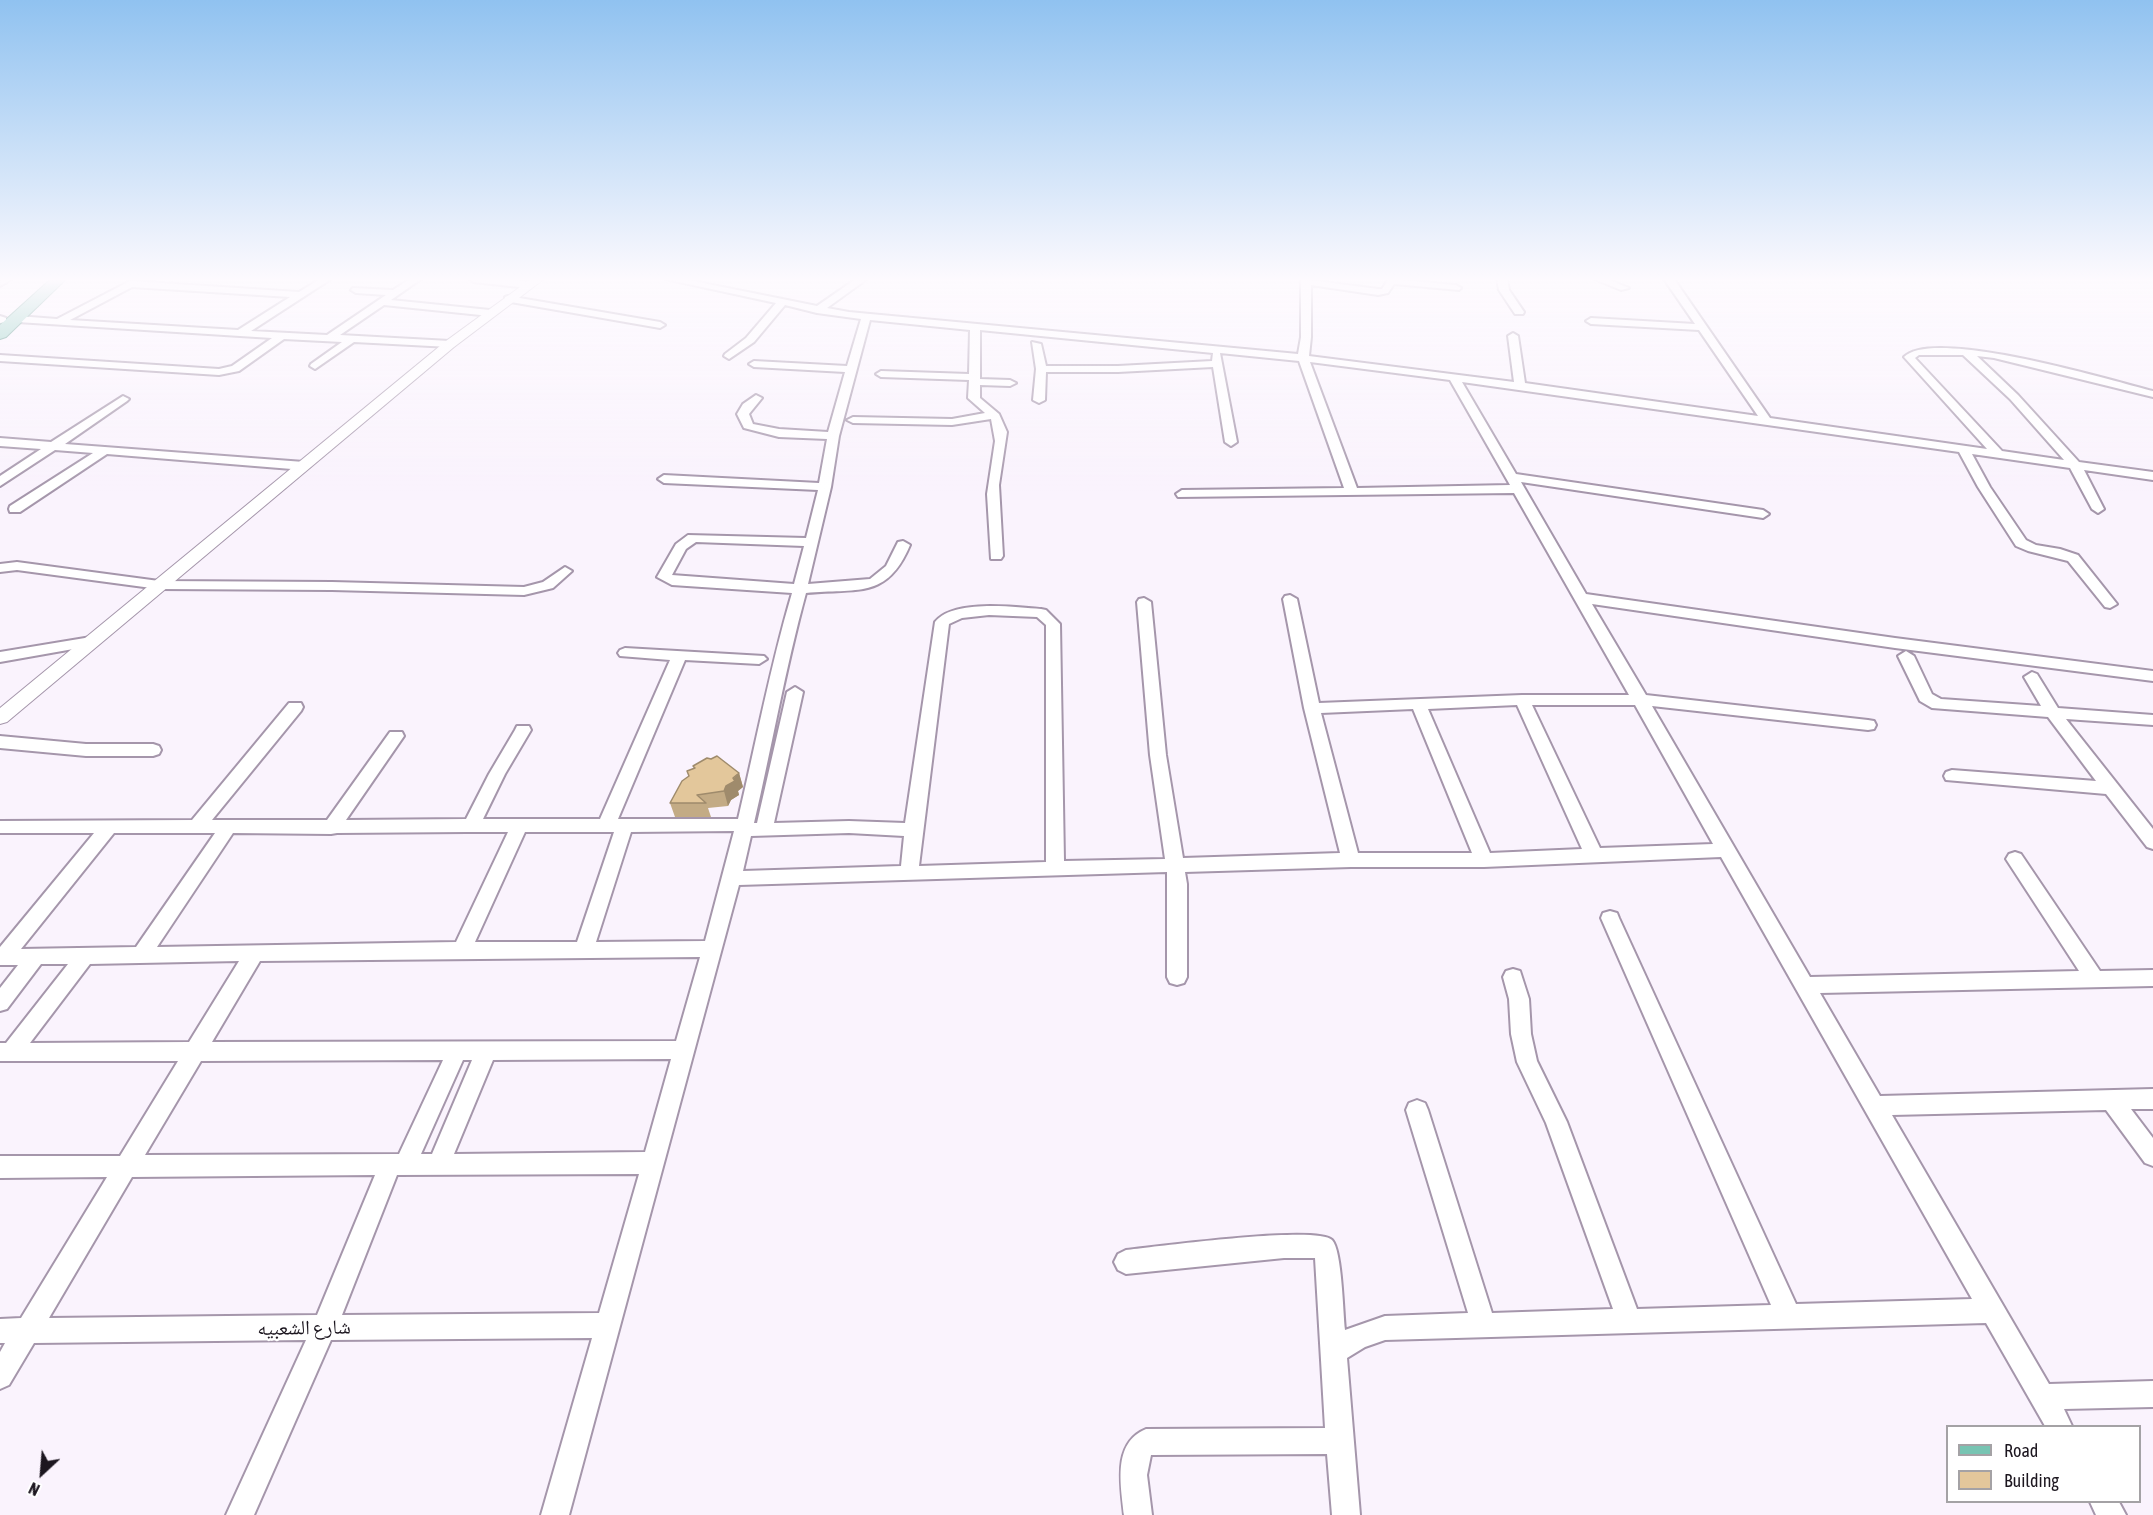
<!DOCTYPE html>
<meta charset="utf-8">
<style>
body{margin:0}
#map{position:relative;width:2153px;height:1515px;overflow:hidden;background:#faf3fd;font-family:"Asap Condensed",sans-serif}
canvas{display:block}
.legend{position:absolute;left:1946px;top:1425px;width:195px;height:78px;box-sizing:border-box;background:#fff;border:2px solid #a4a2a5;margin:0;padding:8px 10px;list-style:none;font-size:18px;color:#1c161f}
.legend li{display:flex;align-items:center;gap:12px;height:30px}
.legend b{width:30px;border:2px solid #a4a2a5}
.north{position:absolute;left:12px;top:1443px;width:60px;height:60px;-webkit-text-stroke:4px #fff;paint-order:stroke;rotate:206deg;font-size:16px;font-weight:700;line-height:24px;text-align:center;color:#1c161f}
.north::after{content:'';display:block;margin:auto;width:21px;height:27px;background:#1c161f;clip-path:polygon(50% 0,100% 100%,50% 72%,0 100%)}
</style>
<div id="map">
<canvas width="2153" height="1515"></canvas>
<ul class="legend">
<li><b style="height:8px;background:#77c4b2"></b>Road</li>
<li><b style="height:16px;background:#e3c79b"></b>Building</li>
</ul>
<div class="north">N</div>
</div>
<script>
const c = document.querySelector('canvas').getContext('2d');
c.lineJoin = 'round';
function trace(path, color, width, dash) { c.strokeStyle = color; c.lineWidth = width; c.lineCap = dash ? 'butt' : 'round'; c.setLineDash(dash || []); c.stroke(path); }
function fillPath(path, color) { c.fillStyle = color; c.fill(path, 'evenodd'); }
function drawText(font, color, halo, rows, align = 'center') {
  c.font = font + ' "Asap Condensed","Noto Naskh Arabic",sans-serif'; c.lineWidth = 4.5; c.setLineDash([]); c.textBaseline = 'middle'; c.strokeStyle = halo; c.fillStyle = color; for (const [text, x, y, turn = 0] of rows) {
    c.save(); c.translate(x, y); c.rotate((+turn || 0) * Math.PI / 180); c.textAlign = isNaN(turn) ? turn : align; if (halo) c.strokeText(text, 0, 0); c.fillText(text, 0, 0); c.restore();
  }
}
const minor = new Path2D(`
 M 1,279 L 12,279 L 0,286 Z
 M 320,279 L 331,279 L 251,331 L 327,335 L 386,295 L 356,293 L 351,290 L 353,288 L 393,290 L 410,279 L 421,279 L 391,300 L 490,310 L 495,313 L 490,316 L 384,305 L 340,335 L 450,341 L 455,344 L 450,347 L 354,342 L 315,369 L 310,366 L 311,364 L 342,342 L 284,339 L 239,371 L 219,375 L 0,361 L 0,355 L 219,369 L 232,366 L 272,338 L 17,322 L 12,319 L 17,316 L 57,319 L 130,281 L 299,292 ZM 132,287 L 290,297 L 238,330 L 70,320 Z
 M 469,279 C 485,278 521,277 533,285 L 528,288 L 474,282 Z
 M 665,279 L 683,279 L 817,306 L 856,279 L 867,279 L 827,308 L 849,312 L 1298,354 L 1301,337 L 1301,279 L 1378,289 L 1382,289 L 1389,279 L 1456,285 L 1461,288 L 1459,290 L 1394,284 L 1388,293 L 1378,295 L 1311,285 L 1311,337 L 1309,356 L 1514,382 L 1508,336 L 1513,333 L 1518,336 L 1525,383 L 1758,416 L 1699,330 L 1591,324 L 1586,321 L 1591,318 L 1695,324 L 1664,279 L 1674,279 L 1770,418 L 1987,449 L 1904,357 C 1933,327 2110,380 2153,391 L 2153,397 L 1994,358 L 1977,356 L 2018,395 L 2079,462 L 2153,472 L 2153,480 L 2084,470 L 2104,509 L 2098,513 L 2092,509 L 2070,468 L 1972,454 L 1990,487 L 2026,540 L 2036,545 L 2060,549 L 2078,555 L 2117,604 L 2110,608 L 2105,607 L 2068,561 L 2028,551 L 2016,546 L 1978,487 L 1959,452 L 1462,382 L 1516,474 L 1763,510 L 1769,514 L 1763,518 L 1521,482 L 1586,594 L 1895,638 L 2153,671 L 2153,681 L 1895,648 L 1592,604 L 1646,695 L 1868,720 L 1874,721 L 1876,725 L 1874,729 L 1868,730 L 1652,706 L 1810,977 L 2079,971 L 2006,859 L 2009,854 L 2015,852 L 2021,854 L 2100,971 L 2153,970 L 2153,986 L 1820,993 L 1880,1096 L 2153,1089 L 2153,1109 L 2131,1109 L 2153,1138 L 2153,1166 L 2145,1163 L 2106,1110 L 1892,1115 L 2049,1384 L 2153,1381 L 2153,1407 L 2064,1409 L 2072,1426 L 2045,1426 L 1986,1323 L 1385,1340 L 1365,1347 L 1347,1358 L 1360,1515 L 1332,1515 L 1327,1454 L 1151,1455 L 1147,1475 L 1152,1515 L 1124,1515 C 1121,1485 1112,1443 1146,1429 L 1325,1428 L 1315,1258 L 1284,1258 L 1126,1274 L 1118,1270 L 1114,1262 L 1118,1254 L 1126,1250 C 1155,1247 1317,1225 1332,1240 C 1342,1250 1343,1313 1345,1330 L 1385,1316 L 1468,1313 L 1406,1110 L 1409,1103 L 1417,1100 L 1425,1103 L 1428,1110 L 1492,1313 L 1613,1309 L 1546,1123 L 1517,1062 L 1511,1034 L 1509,999 L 1503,977 L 1506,971 L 1513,969 L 1520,971 L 1529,999 L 1531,1034 L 1537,1061 L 1567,1122 L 1637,1309 L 1771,1305 L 1601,918 L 1603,913 L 1610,911 L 1617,913 L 1619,918 L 1796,1304 L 1972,1299 L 1721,857 L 1484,867 L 1351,867 L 1185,872 L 1187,884 L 1187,977 L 1184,983 L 1177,985 L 1170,983 L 1167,977 L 1167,872 L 739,885 L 569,1515 L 541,1515 L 592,1338 L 331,1340 L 254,1515 L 226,1515 L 306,1340 L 34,1343 L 9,1385 L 0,1389 L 0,1352 L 5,1343 L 0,1343 L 0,1319 L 21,1318 L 107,1177 L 0,1178 L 0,1156 L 120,1156 L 178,1061 L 0,1061 L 0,1043 L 6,1043 L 68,964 L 41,964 L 7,1009 L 0,1011 L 0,988 L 18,965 L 0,965 L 0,947 L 94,833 L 0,833 L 0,821 L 192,820 L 289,703 L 301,703 L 303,707 L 301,711 L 212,820 L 327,820 L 390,732 L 402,732 L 404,736 L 346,820 L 466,819 L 489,774 L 515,730 L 517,726 L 529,726 L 531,730 L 505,774 L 483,819 L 600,819 L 670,660 L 620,656 L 618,653 L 620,650 L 625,648 L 764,656 L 767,659 L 759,664 L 685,660 L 618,819 L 738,819 C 756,743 770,667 792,593 L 672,585 L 657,577 L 676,544 L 688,535 L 806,538 L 818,490 L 664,483 L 658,479 L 664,475 L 819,483 L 827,439 L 779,437 L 744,428 L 737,414 L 743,404 L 756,395 L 762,398 L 749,414 L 753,424 L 779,429 L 828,432 L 845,372 L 754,367 L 749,364 L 754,361 L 847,366 L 861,319 L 817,313 L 785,305 L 754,342 L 729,359 L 724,356 L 725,354 L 746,338 L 776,303 ZM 870,320 L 970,330 L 969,374 L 881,371 L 876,374 L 881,377 L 969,380 L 968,398 L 985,413 L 952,419 L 853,417 L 847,420 L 853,423 L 952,425 L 991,419 L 995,441 L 987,494 L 991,559 L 1001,559 L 1003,556 L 999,485 L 1007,432 L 999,414 L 980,398 L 980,385 L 1010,386 L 1016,383 L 1010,380 L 980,379 L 980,330 L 1213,353 L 1212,361 L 1118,366 L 1046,366 L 1041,344 L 1032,342 L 1036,369 L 1033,400 L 1039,403 L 1045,400 L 1046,372 L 1118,372 L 1213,367 L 1225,442 L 1231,446 L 1237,442 L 1220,353 L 1299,361 L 1344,488 L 1182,490 L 1176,494 L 1178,497 L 1514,493 L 1629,695 L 1522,695 L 1319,703 L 1297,599 L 1290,595 L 1285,596 L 1283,599 L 1304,708 L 1340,853 L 1183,858 L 1166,755 L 1151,602 L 1144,598 L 1139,599 L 1137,602 L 1150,755 L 1165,859 L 1064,861 L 1060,624 L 1046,610 L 1041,609 C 1014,607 953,599 935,622 L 905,823 L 849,821 L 774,823 L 803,692 L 795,687 L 787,692 L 757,823 L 754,823 C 772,746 785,669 806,593 C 857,588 887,600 910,545 L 903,541 L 898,542 L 886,566 L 870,579 L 808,584 L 831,487 L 839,436 ZM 1919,355 L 1963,355 L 2010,399 L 2064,460 L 2002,451 L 1915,358 ZM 1310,362 L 1450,380 L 1510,485 L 1357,488 ZM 696,542 L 804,546 L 794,584 L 672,575 L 686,549 ZM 989,615 L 1037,617 L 1046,625 L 1046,862 L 919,866 L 949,624 L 962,618 ZM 1517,705 L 1582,849 L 1490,853 L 1428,709 ZM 1532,705 L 1635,705 L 1713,844 L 1600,848 ZM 1413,709 L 1472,853 L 1358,853 L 1321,713 ZM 734,831 L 705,941 L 596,942 L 631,832 ZM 467,832 L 508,832 L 456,942 L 157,947 L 233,833 L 331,834 L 337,833 ZM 525,832 L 614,832 L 577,942 L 475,942 ZM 114,833 L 215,833 L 136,947 L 21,949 ZM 849,833 L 904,836 L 901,866 L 743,871 L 751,836 ZM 700,957 L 676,1041 L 212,1042 L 260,961 ZM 239,961 L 189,1042 L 30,1043 L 90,964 ZM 671,1059 L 645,1152 L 454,1154 L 493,1060 ZM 443,1060 L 399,1154 L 145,1155 L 201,1061 ZM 463,1060 L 472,1060 L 432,1154 L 421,1154 ZM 639,1174 L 599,1313 L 342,1315 L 397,1175 ZM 375,1175 L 317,1315 L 49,1318 L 132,1177 Z
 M 1497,279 L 1507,279 L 1509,290 L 1524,312 L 1523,314 L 1515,314 L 1499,290 Z
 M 1594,279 L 1607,279 L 1629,288 L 1621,290 Z
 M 508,296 L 660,322 L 665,325 L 660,328 L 505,301 L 505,297 Z
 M 0,316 L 6,318 L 6,322 L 0,323 Z
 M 123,396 L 129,399 L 127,401 L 65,444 L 304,462 L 310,466 L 304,470 L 107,454 L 20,512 L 10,512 L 9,509 L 10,506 L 93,453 L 55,450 L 0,486 L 0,476 L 41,449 L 0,446 L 0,438 L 51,442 Z
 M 17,562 L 159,581 L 332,582 L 524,587 L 543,582 L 565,567 L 572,571 L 553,588 L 524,595 L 332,590 L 159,589 L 17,570 L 0,572 L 0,564 Z
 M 91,637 L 96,639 L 98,642 L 96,645 L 0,662 L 0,652 Z
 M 1906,651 L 1914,656 L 1932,694 L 1941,699 L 2041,706 L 2024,677 L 2032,672 L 2037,674 L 2058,708 L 2153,715 L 2153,725 L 2066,719 L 2153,829 L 2153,849 L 2147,847 L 2106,794 L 1946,780 L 1944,776 L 1946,772 L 1952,770 L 2096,781 L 2048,717 L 1932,708 L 1920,701 L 1898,656 Z
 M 0,736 L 86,744 L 153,744 L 159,746 L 161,750 L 159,754 L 153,756 L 86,756 L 0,748 Z
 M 2090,1502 L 2119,1502 L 2126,1515 L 2096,1515 Z`);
const tertiary = new Path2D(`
 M 531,279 L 544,279 L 454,347 L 7,722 L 0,724 L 0,708 L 446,341 Z`);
const primary = new Path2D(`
 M 51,279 L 66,279 L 6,337 L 0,339 L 0,325 Z`);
const wall = new Path2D(`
 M 693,766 L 739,773 L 743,787 L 738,791 L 739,795 L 731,800 L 728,806 L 708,808 L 711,817 L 675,817 L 670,803 L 689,776 L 687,771 L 694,768 Z`);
const shadedWall = new Path2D(`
 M 739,773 L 743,787 L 738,791 L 739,795 L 731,800 L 728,806 L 724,791 L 726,786 Z`);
const building = new Path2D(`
 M 717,756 L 739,773 L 733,778 L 735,781 L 726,786 L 724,791 L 697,795 L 706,803 L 670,803 L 682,781 L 689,776 L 687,771 L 695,768 L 693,766 L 707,758 L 711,759 Z`);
const nearStreetnames = [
 ["شارع الشعبيه",304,1328,-1]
];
trace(minor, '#a596ab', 4);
trace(tertiary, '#a596ab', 2);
trace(primary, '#1c6e5d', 2);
fillPath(minor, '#fff');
fillPath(tertiary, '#fff');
fillPath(primary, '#77c4b2');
fillPath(wall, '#c3ab85');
fillPath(shadedWall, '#9f8b6c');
fillPath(building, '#e3c79b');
trace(building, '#9f8b6c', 1.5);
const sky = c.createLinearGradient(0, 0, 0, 491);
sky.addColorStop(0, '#90c2f0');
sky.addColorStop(0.57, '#fdfafe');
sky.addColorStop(1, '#fdfafe00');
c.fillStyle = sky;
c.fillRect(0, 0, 2153, 491);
drawText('20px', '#1c161f', '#fff', nearStreetnames);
</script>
